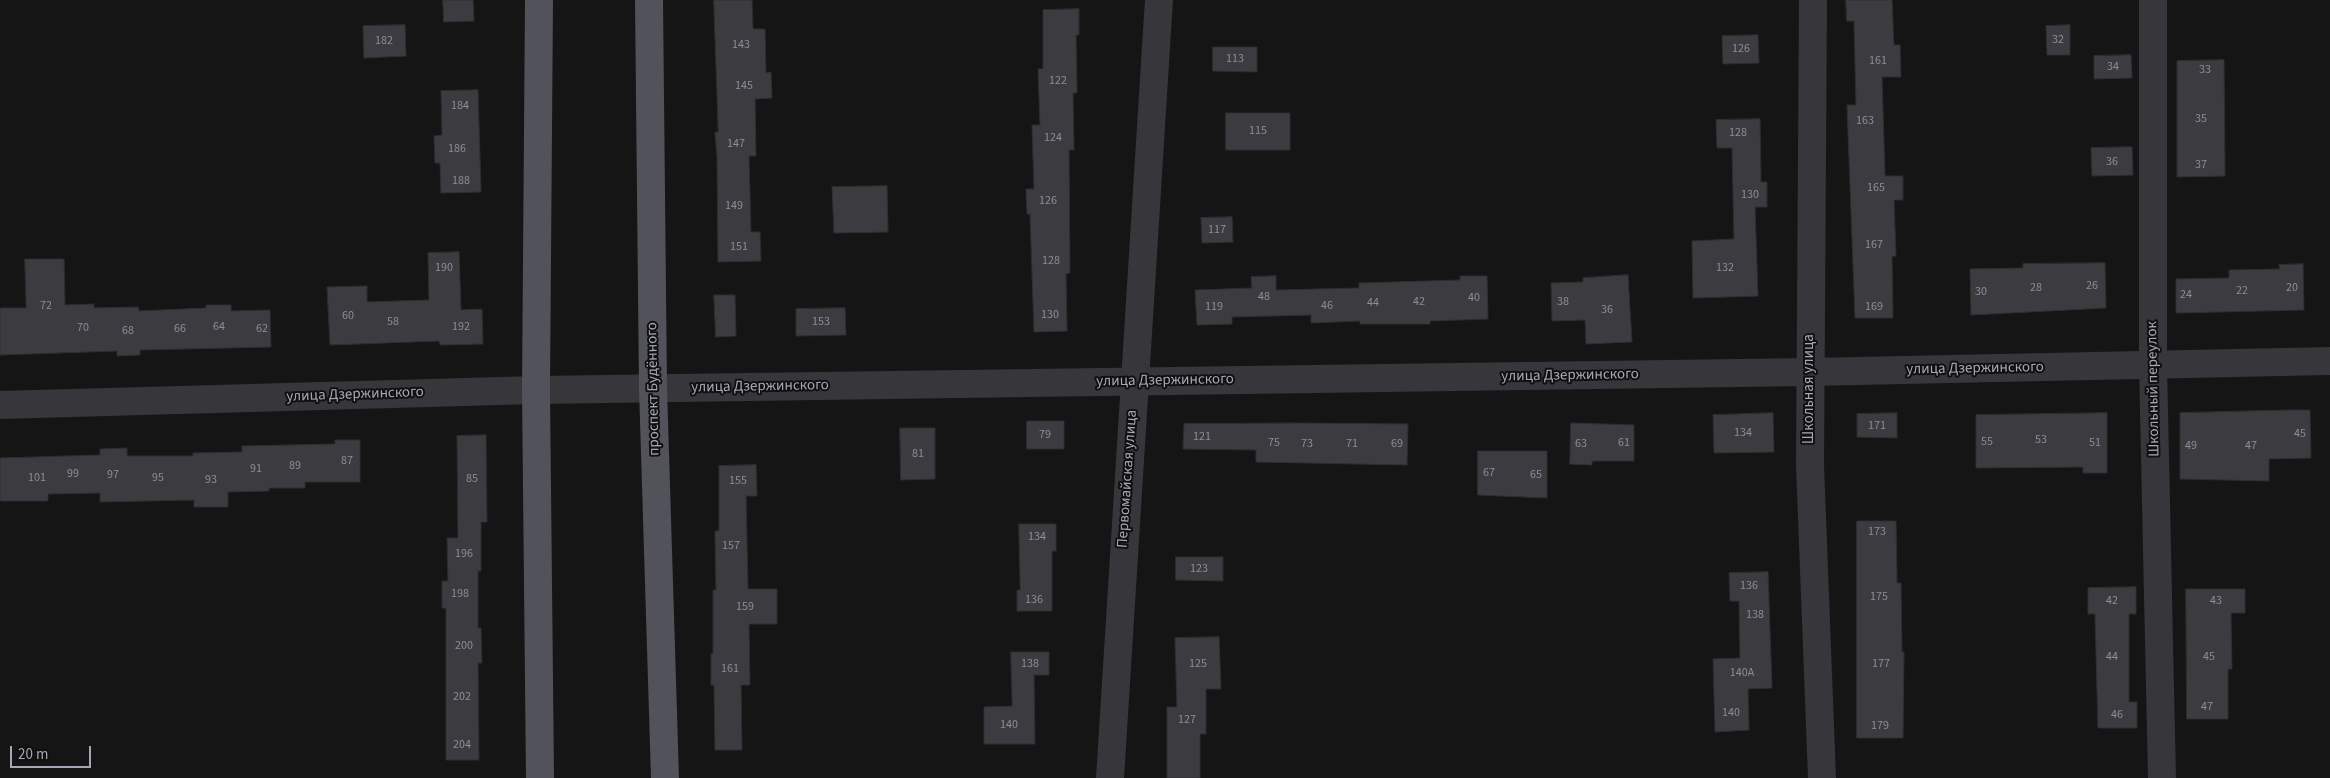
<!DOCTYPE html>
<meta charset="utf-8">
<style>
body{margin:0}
#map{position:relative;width:2330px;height:778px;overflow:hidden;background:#151516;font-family:"Source Sans 3",sans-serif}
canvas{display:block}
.scale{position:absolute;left:10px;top:746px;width:81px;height:22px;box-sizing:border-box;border:2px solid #a7a8b6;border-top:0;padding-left:6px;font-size:15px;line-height:18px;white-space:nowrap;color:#a7a8b6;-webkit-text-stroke:4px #101011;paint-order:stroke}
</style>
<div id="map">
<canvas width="2330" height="778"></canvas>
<div class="scale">20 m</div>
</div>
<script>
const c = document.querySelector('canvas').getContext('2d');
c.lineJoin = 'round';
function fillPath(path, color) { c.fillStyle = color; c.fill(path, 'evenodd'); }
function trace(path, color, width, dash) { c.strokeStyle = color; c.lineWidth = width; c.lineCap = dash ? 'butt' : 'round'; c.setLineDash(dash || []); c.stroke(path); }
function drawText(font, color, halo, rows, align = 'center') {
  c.font = font + ' "Source Sans 3",sans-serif'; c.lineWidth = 4; c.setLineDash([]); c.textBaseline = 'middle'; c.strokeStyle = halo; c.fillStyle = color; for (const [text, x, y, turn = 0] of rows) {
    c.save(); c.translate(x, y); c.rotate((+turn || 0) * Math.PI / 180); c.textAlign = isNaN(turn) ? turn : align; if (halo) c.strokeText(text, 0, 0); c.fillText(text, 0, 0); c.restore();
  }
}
const building = new Path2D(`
 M 443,0 L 473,0 L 474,21 L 444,22 Z
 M 714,0 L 752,0 L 753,29 L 765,29 L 766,73 L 771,72 L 772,98 L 755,99 L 756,156 L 749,156 L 751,232 L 760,232 L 761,261 L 718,262 L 717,157 L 715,132 L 718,132 Z
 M 1846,0 L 1892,0 L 1894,45 L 1900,45 L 1901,77 L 1882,77 L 1885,176 L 1903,176 L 1903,200 L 1894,200 L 1896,256 L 1892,256 L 1893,318 L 1855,318 L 1847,105 L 1856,105 L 1854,21 L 1847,21 Z
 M 1079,9 L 1079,35 L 1076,35 L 1077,93 L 1073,93 L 1074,150 L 1069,150 L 1070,273 L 1066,274 L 1067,331 L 1034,332 L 1030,214 L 1027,214 L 1026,189 L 1034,189 L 1032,125 L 1040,125 L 1038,69 L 1043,69 L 1043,10 Z
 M 405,25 L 406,56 L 364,58 L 363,26 Z
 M 2070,25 L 2070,55 L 2047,55 L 2046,26 Z
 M 1758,35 L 1759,63 L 1723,64 L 1722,36 Z
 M 1213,47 L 1257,47 L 1257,72 L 1213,71 Z
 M 2131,55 L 2132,78 L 2094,79 L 2094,56 Z
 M 2224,60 L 2225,176 L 2177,177 L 2177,61 Z
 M 478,90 L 481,192 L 441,193 L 440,163 L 435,163 L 434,136 L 442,135 L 441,91 Z
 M 1226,113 L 1290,113 L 1290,150 L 1226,150 Z
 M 1760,119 L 1761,182 L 1767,182 L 1767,207 L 1755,207 L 1758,296 L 1693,298 L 1692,241 L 1734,239 L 1732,148 L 1717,148 L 1716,120 Z
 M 2132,147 L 2133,175 L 2092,176 L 2091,148 Z
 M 887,186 L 888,232 L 834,233 L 832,187 Z
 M 1232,217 L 1233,242 L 1202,243 L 1201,218 Z
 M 459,252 L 461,310 L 482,309 L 483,344 L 440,345 L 439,341 L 330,345 L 327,287 L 367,286 L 367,302 L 429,300 L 428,253 Z
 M 25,259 L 64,259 L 65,305 L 94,304 L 94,308 L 138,307 L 139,311 L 206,308 L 206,305 L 231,305 L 231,311 L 270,310 L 271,347 L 140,350 L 140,355 L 117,356 L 117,351 L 0,355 L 0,308 L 26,308 Z
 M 2105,263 L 2106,308 L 1971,315 L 1970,269 L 2023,268 L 2023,264 Z
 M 2303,264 L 2304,310 L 2176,313 L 2176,279 L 2229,278 L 2229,270 L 2280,269 L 2279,265 Z
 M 1628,275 L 1632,342 L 1586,344 L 1585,320 L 1552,321 L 1551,283 L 1583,282 L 1583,278 Z
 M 1276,276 L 1276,290 L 1359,288 L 1359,283 L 1460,280 L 1460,276 L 1487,276 L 1488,319 L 1430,321 L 1430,324 L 1360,324 L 1360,321 L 1311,323 L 1311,315 L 1232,317 L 1232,324 L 1197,325 L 1195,290 L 1252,288 L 1251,277 Z
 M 714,295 L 735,295 L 736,336 L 716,337 Z
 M 845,308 L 846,335 L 796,336 L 796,309 Z
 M 2289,410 L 2310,410 L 2311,458 L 2269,459 L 2269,481 L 2180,479 L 2180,413 Z
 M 1773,413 L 1774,452 L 1714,453 L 1713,415 Z
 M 1897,413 L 1897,438 L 1857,437 L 1857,414 Z
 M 2107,413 L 2107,473 L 2083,473 L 2083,467 L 1976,468 L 1976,415 Z
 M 1027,421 L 1064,421 L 1064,449 L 1027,449 Z
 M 1297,423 L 1408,424 L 1407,465 L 1256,462 L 1256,450 L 1183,449 L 1184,424 Z
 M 1571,423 L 1634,425 L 1634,461 L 1592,461 L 1592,465 L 1570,464 Z
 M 900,428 L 935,428 L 935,479 L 901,480 Z
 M 486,435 L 487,522 L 481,522 L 481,571 L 478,571 L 478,628 L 481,628 L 482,663 L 478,663 L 479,760 L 446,760 L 446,608 L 442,608 L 442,581 L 448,581 L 447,538 L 458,538 L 457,436 Z
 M 335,440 L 360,440 L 360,482 L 305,482 L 305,488 L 269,488 L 269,491 L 228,492 L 228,507 L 194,507 L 194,500 L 100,502 L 100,493 L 48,494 L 48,501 L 0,501 L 0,458 L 100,455 L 100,449 L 127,448 L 127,456 L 193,456 L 193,453 L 242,452 L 242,446 L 335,444 Z
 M 1478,451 L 1547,451 L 1547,498 L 1478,495 Z
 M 756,465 L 757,496 L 746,496 L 748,589 L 777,589 L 777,624 L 749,624 L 750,685 L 741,685 L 742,750 L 715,750 L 714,685 L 711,685 L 711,654 L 713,654 L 713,590 L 716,590 L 715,531 L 719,531 L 719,466 Z
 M 1857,521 L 1896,521 L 1897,583 L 1901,583 L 1902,652 L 1904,652 L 1903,738 L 1857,738 Z
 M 1019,524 L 1056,524 L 1056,551 L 1052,551 L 1052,611 L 1017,611 L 1017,590 L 1020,590 Z
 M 1176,557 L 1223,557 L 1223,581 L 1176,580 Z
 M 1768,572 L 1772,688 L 1748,689 L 1749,730 L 1715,732 L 1713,659 L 1740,658 L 1739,601 L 1730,601 L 1729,573 Z
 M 2136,587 L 2136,614 L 2129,614 L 2129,702 L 2137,702 L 2137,728 L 2098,728 L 2095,614 L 2088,614 L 2088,588 Z
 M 2186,589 L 2245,589 L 2245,613 L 2231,613 L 2232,669 L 2228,669 L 2228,719 L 2187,719 Z
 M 1219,637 L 1221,689 L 1206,689 L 1206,734 L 1200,734 L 1200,778 L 1167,778 L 1167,707 L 1177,707 L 1175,638 Z
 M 1011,652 L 1049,652 L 1049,675 L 1034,675 L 1035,744 L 984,744 L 984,707 L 1012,706 Z`);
const minor = new Path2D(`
 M 1813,0 L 1810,465 L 1822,778
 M 2153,0 L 2153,365 L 2162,778
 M 1110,778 L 1159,0`);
const tertiary = new Path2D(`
 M 0,405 L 536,390 L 1809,372 L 2330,361`);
const primary = new Path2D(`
 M 539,0 L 536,390 L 540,778
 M 649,0 L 653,388 L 665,778`);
const numberNames = [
 ["32",2058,40],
 ["182",384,41],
 ["143",741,45],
 ["126",1741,49],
 ["113",1235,59],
 ["161",1878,61],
 ["34",2113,67],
 ["33",2205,70],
 ["122",1058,81],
 ["145",744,86],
 ["184",460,106],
 ["35",2201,119],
 ["163",1865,121],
 ["115",1258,131],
 ["128",1738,133],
 ["124",1053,138],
 ["147",736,144],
 ["186",457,149],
 ["36",2112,162],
 ["37",2201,165],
 ["188",461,181],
 ["165",1876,188],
 ["130",1750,195],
 ["126",1048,201],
 ["149",734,206],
 ["117",1217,230],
 ["167",1874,245],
 ["151",739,247],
 ["128",1051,261],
 ["190",444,268],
 ["132",1725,268],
 ["26",2092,286],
 ["28",2036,288],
 ["20",2292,288],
 ["22",2242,291],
 ["30",1981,292],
 ["24",2186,295],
 ["48",1264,297],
 ["40",1474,298],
 ["42",1419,302],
 ["38",1563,302],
 ["44",1373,303],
 ["72",46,306],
 ["46",1327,306],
 ["119",1214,307],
 ["169",1874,307],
 ["36",1607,310],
 ["130",1050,315],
 ["60",348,316],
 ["58",393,322],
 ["153",821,322],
 ["64",219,327],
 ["192",461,327],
 ["70",83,328],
 ["66",180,329],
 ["62",262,329],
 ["68",128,331],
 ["171",1877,426],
 ["134",1743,433],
 ["45",2300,434],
 ["79",1045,435],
 ["121",1202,437],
 ["53",2041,440],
 ["55",1987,442],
 ["75",1274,443],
 ["61",1624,443],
 ["51",2095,443],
 ["73",1307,444],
 ["71",1352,444],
 ["69",1397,444],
 ["63",1581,444],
 ["49",2191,446],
 ["47",2251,446],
 ["81",918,454],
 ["87",347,461],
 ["89",295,466],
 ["91",256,469],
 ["67",1489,473],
 ["99",73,474],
 ["97",113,475],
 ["65",1536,475],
 ["101",37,478],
 ["95",158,478],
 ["85",472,479],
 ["93",211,480],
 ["155",738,481],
 ["173",1877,532],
 ["134",1037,537],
 ["157",731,546],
 ["196",464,554],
 ["123",1199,569],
 ["136",1749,586],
 ["198",460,594],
 ["175",1879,597],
 ["136",1034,600],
 ["42",2112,601],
 ["43",2216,601],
 ["159",745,607],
 ["138",1755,615],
 ["200",464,646],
 ["44",2112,657],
 ["45",2209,657],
 ["138",1030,664],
 ["125",1198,664],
 ["177",1881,664],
 ["161",730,669],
 ["140А",1742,673],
 ["202",462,697],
 ["47",2207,707],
 ["140",1731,713],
 ["46",2117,715],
 ["127",1187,720],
 ["140",1009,725],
 ["179",1880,726],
 ["204",462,745]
];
const streetNames = [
 ["улица Дзержинского",1975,369,-1],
 ["улица Дзержинского",1570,376,-1],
 ["улица Дзержинского",1165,381,-1],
 ["улица Дзержинского",760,387,-1],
 ["проспект Будённого",654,389,-91],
 ["Школьная улица",1810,389,-90],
 ["Школьный переулок",2154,389,-91],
 ["улица Дзержинского",355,395,-2],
 ["Первомайская улица",1128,479,-86]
];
fillPath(building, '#3c3c40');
trace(building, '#2f2f32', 1);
trace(minor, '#36363b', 28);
trace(tertiary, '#36363b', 28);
trace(primary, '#52525a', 28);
drawText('12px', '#8c8d98', null, numberNames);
drawText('15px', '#a7a8b6', '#101011', streetNames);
</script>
